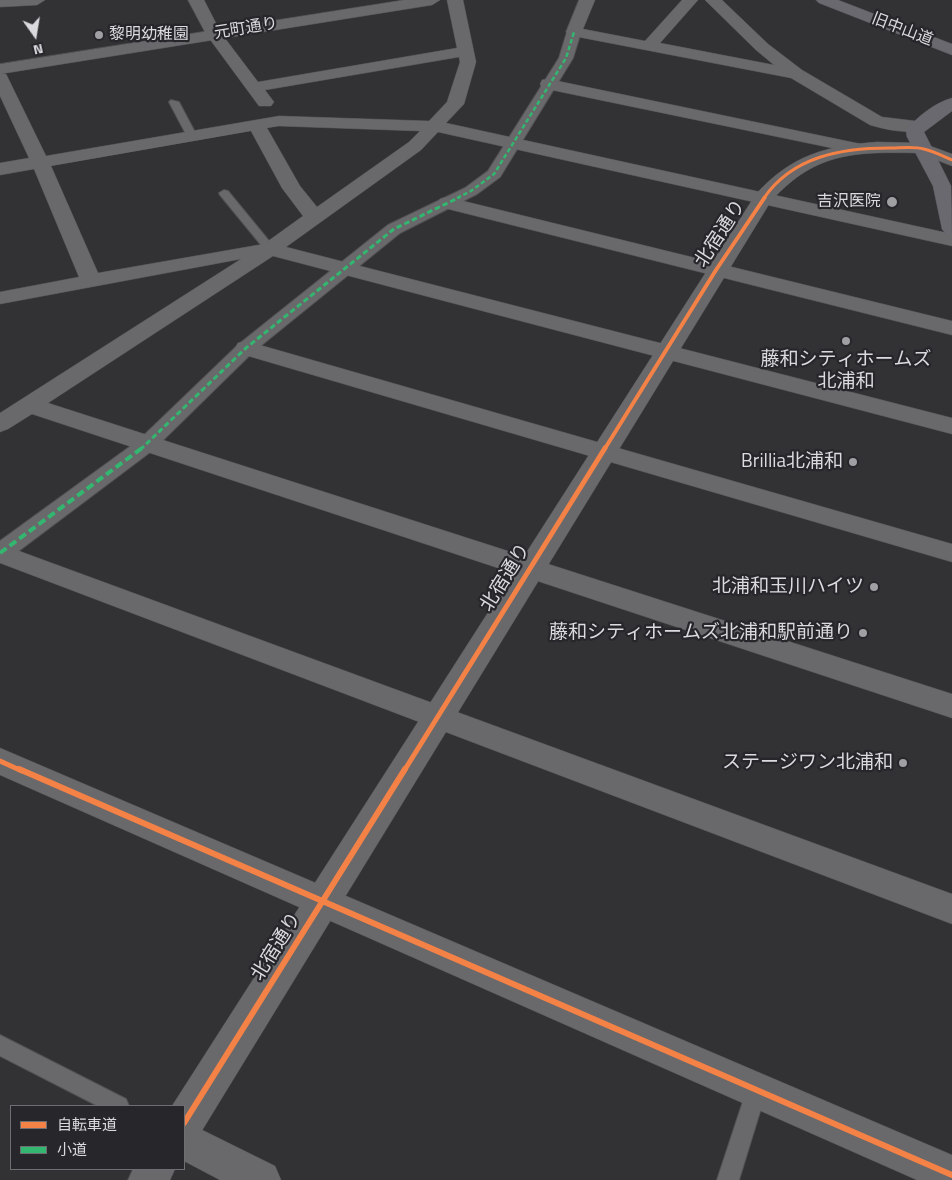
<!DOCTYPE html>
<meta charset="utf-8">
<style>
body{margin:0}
#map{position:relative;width:952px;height:1180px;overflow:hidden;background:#323134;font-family:"Titillium Web","Noto Sans JP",sans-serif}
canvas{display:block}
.legend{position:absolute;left:10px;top:1105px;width:175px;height:65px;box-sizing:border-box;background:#27262b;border:1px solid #6f6e73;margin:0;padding:6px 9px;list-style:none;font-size:15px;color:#dbdade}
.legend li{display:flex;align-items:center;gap:10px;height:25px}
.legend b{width:25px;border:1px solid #6f6e73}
.north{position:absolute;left:10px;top:10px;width:50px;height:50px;-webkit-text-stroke:4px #27262b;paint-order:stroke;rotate:167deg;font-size:14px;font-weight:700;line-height:20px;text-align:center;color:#dbdade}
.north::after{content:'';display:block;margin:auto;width:18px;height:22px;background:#dbdade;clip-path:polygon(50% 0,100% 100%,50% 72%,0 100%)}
</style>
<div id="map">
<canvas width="952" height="1180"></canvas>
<ul class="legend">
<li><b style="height:6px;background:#f48246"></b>自転車道</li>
<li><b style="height:6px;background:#33b770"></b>小道</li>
</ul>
<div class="north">N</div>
</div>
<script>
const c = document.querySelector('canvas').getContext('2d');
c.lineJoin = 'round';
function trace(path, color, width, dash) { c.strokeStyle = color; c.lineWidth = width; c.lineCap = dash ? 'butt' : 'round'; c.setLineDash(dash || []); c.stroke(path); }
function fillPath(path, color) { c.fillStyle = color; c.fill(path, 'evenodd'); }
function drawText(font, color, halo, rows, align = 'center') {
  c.font = font + ' "Titillium Web","Noto Sans JP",sans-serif'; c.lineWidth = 4.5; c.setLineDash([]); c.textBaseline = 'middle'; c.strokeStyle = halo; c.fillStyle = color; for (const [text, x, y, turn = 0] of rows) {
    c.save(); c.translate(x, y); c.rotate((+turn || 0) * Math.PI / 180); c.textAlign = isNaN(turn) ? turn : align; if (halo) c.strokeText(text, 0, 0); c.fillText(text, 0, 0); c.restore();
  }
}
const service = new Path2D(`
 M 171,100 L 179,102 L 197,136 L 195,138 L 187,136 L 169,102 Z
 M 224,190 L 228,191 L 274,247 L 274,251 L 266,251 L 220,195 L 219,193 Z
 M 0,1035 L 126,1099 L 129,1106 L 98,1106 L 0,1056 Z
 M 757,1079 L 764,1082 L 767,1089 L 739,1180 L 717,1180 L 747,1089 L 750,1082 Z`);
const pedestrian = new Path2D(`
 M 574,28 L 581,32 L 573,58 L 500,177 L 477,194 L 400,233 L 253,352 L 153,450 L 8,559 L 0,561 L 0,541 L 139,440 L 239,344 L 388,225 L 465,188 L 488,171 L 559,58 L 567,32 Z`);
const minor = new Path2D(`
 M 0,0 L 45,0 L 37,5 L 0,7 Z
 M 188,0 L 204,0 L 221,33 L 258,82 L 457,48 L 447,0 L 463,0 L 476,62 L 464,104 L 446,123 L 952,234 L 952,246 L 438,132 L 421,150 L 286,247 L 952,418 L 952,434 L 273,256 L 48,403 L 952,694 L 952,718 L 32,414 L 8,429 L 0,432 L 0,413 L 241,259 L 0,304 L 0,292 L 79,277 L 34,169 L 0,175 L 0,163 L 29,158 L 0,96 L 0,73 L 6,74 L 8,78 L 46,156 L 279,116 L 429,121 L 447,102 L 460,62 L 459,57 L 265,90 L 274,102 L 271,106 L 259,106 L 206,34 ZM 279,126 L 420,131 L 409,142 L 317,207 L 300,186 L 267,128 ZM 251,131 L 282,188 L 303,216 L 264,244 L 98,273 L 51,166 Z
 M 579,0 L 595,0 L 583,29 L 645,41 L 682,0 L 698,0 L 660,43 L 774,65 L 756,50 L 705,0 L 722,0 L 768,44 L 802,70 L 882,117 L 924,122 L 927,126 L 924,130 C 907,134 887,130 870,125 L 791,78 L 568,35 L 566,32 Z
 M 548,79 L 856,143 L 862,144 L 865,148 L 862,152 L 856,153 L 542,88 L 540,84 L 542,80 Z
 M 922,143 L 952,154 L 952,166 L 916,152 L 913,148 L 916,144 Z
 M 447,197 L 952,321 L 952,335 L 440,207 L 437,203 L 440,199 Z
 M 246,341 L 952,544 L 952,562 L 238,353 L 235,348 L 238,343 Z
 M 0,544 L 952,894 L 952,924 L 0,563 Z
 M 0,748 L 952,1155 L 952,1180 L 917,1180 L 0,775 Z
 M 184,1121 L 275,1166 L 281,1180 L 220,1180 L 184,1161 Z`);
const tertiary = new Path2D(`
 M 404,0 L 440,0 L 432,5 L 0,74 L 0,64 Z
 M 877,142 L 922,143 L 928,144 L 931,148 L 928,152 L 922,153 C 858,152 817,150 771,201 L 198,1137 L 184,1142 L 184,1106 L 172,1106 L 756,194 C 792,155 825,146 877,142 Z
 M 133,1169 L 175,1169 L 170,1180 L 128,1180 Z`);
const primary = new Path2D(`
 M 816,0 L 838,0 L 952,44 L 952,55 L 819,3 Z
 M 952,98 L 952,111 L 924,132 L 951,186 L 952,235 L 945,233 L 942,229 L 933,186 L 907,137 L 906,131 C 915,118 936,102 952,98 Z`);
const quietFar2 = new Path2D(`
 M 457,198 L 471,191 L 494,174 L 566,58 L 574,32`);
const quietFar1 = new Path2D(`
 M 140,450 L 246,348 L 394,229 L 460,197`);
const quiet = new Path2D(`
 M 0,553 L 142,448`);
const cyclewayFar3 = new Path2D(`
 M 764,198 C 793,156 842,148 889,148 C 900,148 914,146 924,149 C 933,151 943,156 952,160`);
const cyclewayFar2 = new Path2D(`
 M 604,450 L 716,270 L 765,197`);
const cyclewayFar1 = new Path2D(`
 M 0,761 L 22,771
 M 404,771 L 605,448`);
const cycleway = new Path2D(`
 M 19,769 L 952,1175
 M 184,1123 L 405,769`);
const markers = [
 [99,35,5,"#a09fa2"],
 [892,202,6,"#a09fa2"],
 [846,341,5,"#a09fa2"],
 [853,462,5,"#a09fa2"],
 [874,587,5,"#a09fa2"],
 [863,633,5,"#a09fa2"],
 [903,763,5,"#a09fa2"]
];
const farStreetnames = [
 ["元町通り",246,29,-9],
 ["旧中山道",902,30,21]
];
const farPoinames = [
 ["黎明幼稚園",109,35],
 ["吉沢医院",881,202,"right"]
];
const streetNames = [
 ["北宿通り",721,234,-57],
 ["北宿通り",506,578,-58],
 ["北宿通り",277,947,-58]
];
const poiNames = [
 ["藤和シティホームズ",846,360,"center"],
 ["北浦和",846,382,"center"],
 ["Brillia北浦和",843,462],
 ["北浦和玉川ハイツ",864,587],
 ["藤和シティホームズ北浦和駅前通り",853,633],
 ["ステージワン北浦和",893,763]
];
trace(service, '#515052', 2);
trace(pedestrian, '#515052', 2);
trace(minor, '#515052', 1);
trace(tertiary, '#515052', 1);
trace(primary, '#515052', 1);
fillPath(service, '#69686b');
fillPath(pedestrian, '#69686b');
fillPath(minor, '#69686b');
fillPath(tertiary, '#69686b');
fillPath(primary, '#6b6970');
trace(quietFar2, '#33b770', 2.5, [4.5, 2.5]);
trace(quietFar1, '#33b770', 3, [5.5, 3]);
trace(quiet, '#33b770', 4, [8, 4]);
trace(cyclewayFar3, '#f48246', 3);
trace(cyclewayFar2, '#f48246', 4);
trace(cyclewayFar1, '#f48246', 5);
trace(cycleway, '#f48246', 6);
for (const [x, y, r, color] of markers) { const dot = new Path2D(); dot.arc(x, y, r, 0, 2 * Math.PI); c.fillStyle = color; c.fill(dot); trace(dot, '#27262b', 2); }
drawText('16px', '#dbdade', '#27262b', farStreetnames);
drawText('16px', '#dbdade', '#27262b', farPoinames, 'left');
drawText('19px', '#dbdade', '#27262b', streetNames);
drawText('19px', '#dbdade', '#27262b', poiNames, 'right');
</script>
